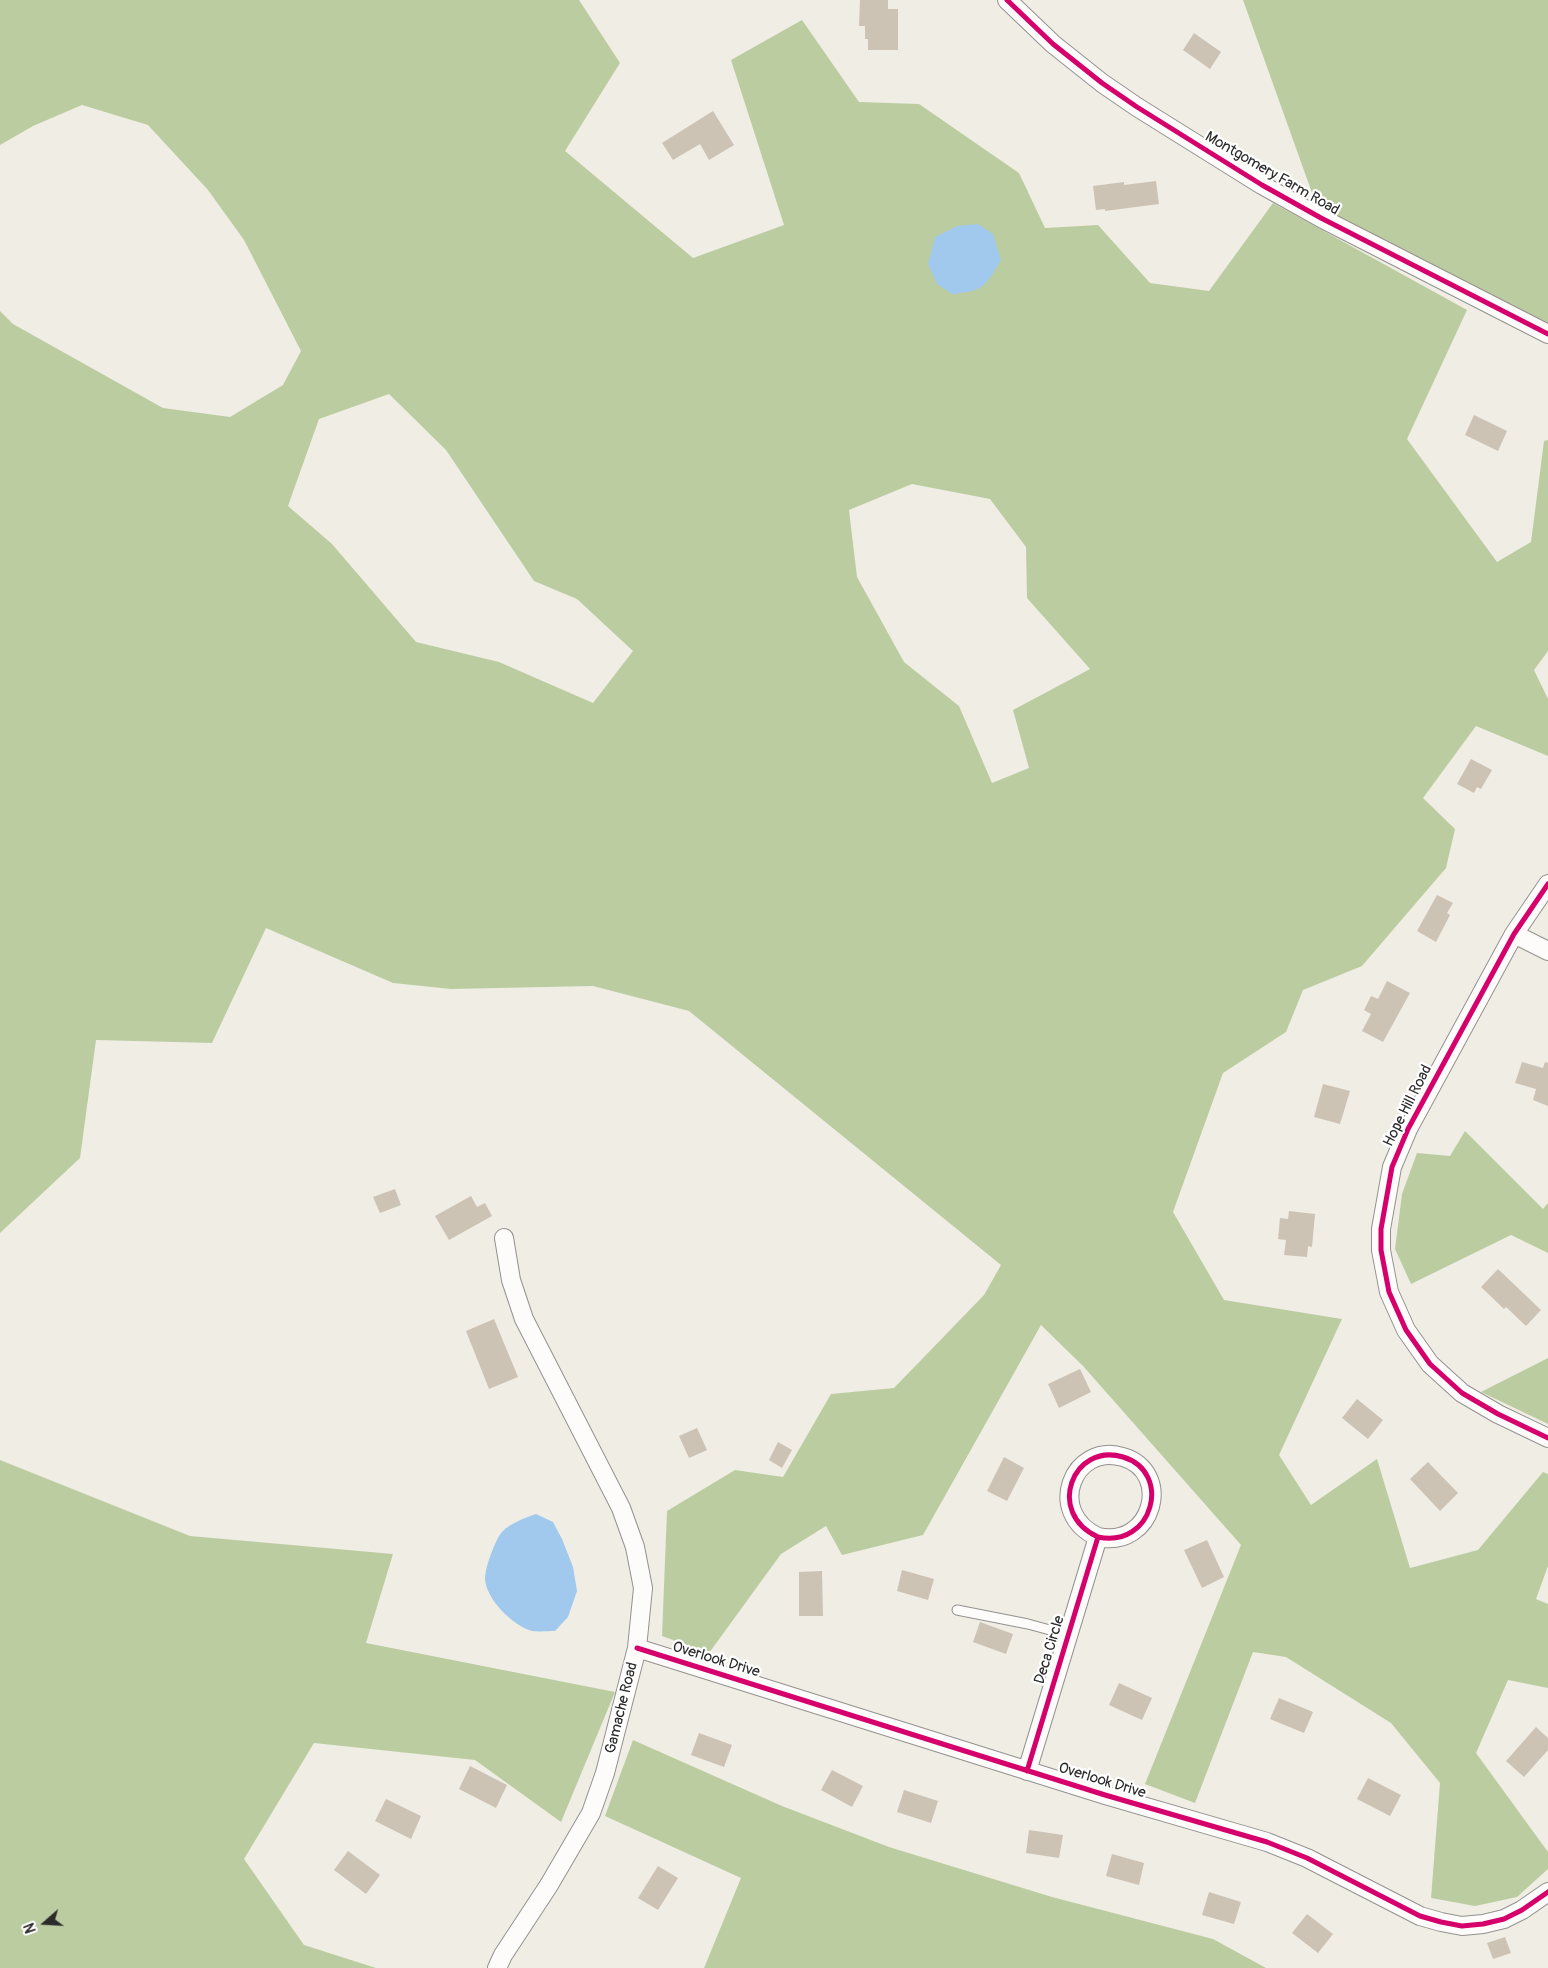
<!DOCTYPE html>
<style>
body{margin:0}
#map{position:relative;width:1548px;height:1968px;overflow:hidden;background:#f0ede5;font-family:Pangolin,sans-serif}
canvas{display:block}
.north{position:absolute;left:20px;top:1898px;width:50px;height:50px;-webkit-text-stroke:4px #fff;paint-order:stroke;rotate:251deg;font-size:14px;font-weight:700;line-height:20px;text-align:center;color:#2b2b2b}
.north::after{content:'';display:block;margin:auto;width:18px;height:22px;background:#2b2b2b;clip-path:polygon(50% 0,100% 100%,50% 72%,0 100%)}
</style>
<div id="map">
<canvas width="1548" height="1968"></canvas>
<div class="north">N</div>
</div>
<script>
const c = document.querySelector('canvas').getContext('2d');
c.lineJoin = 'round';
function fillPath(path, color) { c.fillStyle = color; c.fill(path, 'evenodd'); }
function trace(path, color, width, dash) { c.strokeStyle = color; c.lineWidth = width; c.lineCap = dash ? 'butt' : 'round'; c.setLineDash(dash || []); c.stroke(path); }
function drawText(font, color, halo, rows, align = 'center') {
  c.font = font + ' Pangolin,sans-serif'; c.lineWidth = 4.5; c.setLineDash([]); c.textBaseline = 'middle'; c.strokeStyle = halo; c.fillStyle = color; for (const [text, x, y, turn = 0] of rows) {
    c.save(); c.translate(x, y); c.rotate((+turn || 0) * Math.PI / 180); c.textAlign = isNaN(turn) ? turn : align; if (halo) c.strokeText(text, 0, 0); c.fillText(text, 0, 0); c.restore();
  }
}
const forest = new Path2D(`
 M 0,0 L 579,0 L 620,63 L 565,151 L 693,258 L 784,225 L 731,60 L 802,20 L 859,102 L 919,104 L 1019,173 L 1045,228 L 1098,225 L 1150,283 L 1209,291 L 1273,203 L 1467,310 L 1407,439 L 1497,562 L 1531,542 L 1544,441 L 1548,440 L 1548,651 L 1534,670 L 1548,699 L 1548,756 L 1476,726 L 1423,798 L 1455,829 L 1446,868 L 1362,966 L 1303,990 L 1286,1032 L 1223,1073 L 1173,1212 L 1224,1300 L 1342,1319 L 1279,1455 L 1311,1505 L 1377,1459 L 1410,1568 L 1478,1550 L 1543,1472 L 1548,1474 L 1548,1566 L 1536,1599 L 1548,1604 L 1548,1688 L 1508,1680 L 1476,1753 L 1548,1852 L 1548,1869 L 1517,1897 L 1475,1906 L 1431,1898 L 1440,1783 L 1391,1723 L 1286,1657 L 1253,1652 L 1195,1803 L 1145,1784 L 1241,1545 L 1083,1366 L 1041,1325 L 923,1535 L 842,1555 L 826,1526 L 781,1554 L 709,1653 L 662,1636 L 667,1511 L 735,1470 L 783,1477 L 831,1394 L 894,1388 L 984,1295 L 1001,1265 L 689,1011 L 593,986 L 451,989 L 393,983 L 266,928 L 212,1043 L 96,1040 L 80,1158 L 0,1233 L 0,311 L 13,324 L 163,408 L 230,417 L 283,385 L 301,351 L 244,240 L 208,190 L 148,125 L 82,105 L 33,126 L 0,145 ZM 389,394 L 446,450 L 534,581 L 577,599 L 633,651 L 593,703 L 499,662 L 416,642 L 332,544 L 288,506 L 319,419 ZM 912,484 L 990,499 L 1026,547 L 1027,598 L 1090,669 L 1013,710 L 1029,768 L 992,783 L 959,706 L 904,662 L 857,577 L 849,510 Z
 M 1243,0 L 1548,0 L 1548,334 L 1321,218 Z
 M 1465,1131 L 1543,1209 L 1548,1203 L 1548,1253 L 1511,1235 L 1411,1284 L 1395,1249 L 1402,1194 L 1417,1153 L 1450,1156 Z
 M 1548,1358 L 1548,1424 L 1481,1392 Z
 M 0,1460 L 190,1536 L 393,1554 L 366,1643 L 615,1692 L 561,1822 L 475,1760 L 314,1743 L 244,1859 L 304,1945 L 376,1968 L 0,1968 Z
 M 633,1740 L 782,1806 L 889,1847 L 1052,1897 L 1213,1939 L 1266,1968 L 704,1968 L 741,1878 L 605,1816 Z`);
const water = new Path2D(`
 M 978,224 L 993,234 L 1001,260 C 985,287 984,291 952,294 L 937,284 L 928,264 L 935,237 L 957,226 Z
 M 536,1514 L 553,1522 L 562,1539 L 573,1567 L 577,1591 L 568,1617 L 555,1631 C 548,1631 539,1632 532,1631 C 513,1626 486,1599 485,1579 C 485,1568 495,1540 502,1532 C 510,1523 525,1518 536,1514 Z`);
const building = new Path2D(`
 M 860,0 L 888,0 L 888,9 L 898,9 L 898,50 L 868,50 L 868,39 L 865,39 L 865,26 L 859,26 Z
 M 1194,33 L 1221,52 L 1210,69 L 1183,50 Z
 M 713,111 L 734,145 L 709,160 L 700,144 L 673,160 L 662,143 Z
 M 1156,181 L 1159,204 L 1105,211 L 1105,209 L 1096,210 L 1093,186 L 1124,182 L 1124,185 Z
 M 1474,415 L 1507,431 L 1498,451 L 1465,435 Z
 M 1471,759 L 1492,770 L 1481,789 L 1477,787 L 1474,793 L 1457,784 Z
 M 1437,895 L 1453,903 L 1447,913 L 1450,915 L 1436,942 L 1417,931 Z
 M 1387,981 L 1410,993 L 1383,1042 L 1362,1031 L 1371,1014 L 1364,1010 L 1371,996 L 1378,999 Z
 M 1522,1062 L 1543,1068 L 1545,1062 L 1548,1063 L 1548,1106 L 1533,1100 L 1536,1089 L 1515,1083 Z
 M 1323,1084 L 1350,1091 L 1340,1124 L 1314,1117 Z
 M 395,1189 L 401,1205 L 380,1213 L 373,1197 Z
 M 471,1196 L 477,1207 L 485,1203 L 492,1216 L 449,1240 L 435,1216 Z
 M 1289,1211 L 1315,1214 L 1312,1247 L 1308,1246 L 1307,1257 L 1284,1255 L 1286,1240 L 1278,1239 L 1280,1218 L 1288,1219 Z
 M 1498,1269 L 1541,1310 L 1526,1326 L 1506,1307 L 1504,1309 L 1481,1287 Z
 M 494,1319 L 518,1377 L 489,1389 L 466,1331 Z
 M 1080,1369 L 1091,1392 L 1059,1408 L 1048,1384 Z
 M 1357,1399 L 1383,1420 L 1368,1439 L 1342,1418 Z
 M 697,1428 L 707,1450 L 689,1458 L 679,1436 Z
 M 778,1442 L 792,1450 L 782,1468 L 769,1460 Z
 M 1004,1457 L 1024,1468 L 1007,1501 L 987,1491 Z
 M 1428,1462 L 1458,1493 L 1440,1511 L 1410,1479 Z
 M 1207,1540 L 1224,1577 L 1202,1588 L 1184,1550 Z
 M 902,1570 L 934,1579 L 928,1600 L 897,1591 Z
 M 822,1571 L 823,1616 L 799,1616 L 799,1572 Z
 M 980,1622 L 1013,1634 L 1006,1654 L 973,1642 Z
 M 1119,1683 L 1152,1698 L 1142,1720 L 1109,1705 Z
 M 1279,1698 L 1313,1712 L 1304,1733 L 1270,1719 Z
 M 1536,1727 L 1548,1738 L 1548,1750 L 1524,1777 L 1506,1761 Z
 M 699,1733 L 732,1745 L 724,1767 L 691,1755 Z
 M 470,1766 L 507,1785 L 496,1808 L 459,1789 Z
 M 832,1770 L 863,1786 L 852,1807 L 821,1790 Z
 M 1368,1778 L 1401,1795 L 1390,1816 L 1357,1799 Z
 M 904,1790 L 938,1801 L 931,1823 L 897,1812 Z
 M 386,1799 L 421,1816 L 411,1839 L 375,1821 Z
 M 1029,1830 L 1063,1835 L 1059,1858 L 1026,1853 Z
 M 348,1851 L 380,1875 L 366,1894 L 334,1870 Z
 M 1112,1854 L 1144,1863 L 1139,1885 L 1106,1876 Z
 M 658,1866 L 678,1878 L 658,1910 L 638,1898 Z
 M 1209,1892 L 1241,1902 L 1234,1924 L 1202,1915 Z
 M 1307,1914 L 1333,1934 L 1318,1953 L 1292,1933 Z
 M 1505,1937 L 1511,1953 L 1493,1959 L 1487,1943 Z`);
const lane = new Path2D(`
 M 957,1610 L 1028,1624 L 1068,1635`);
const street = new Path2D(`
 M 1007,0 L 1053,44 L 1102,83 L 1137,107 L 1262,185 L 1321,218 L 1548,334
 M 1548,884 L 1514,934 L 1408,1129 L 1392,1167 L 1381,1229 L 1381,1250 L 1389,1292 L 1406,1330 L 1430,1364 L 1462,1393 L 1498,1414 L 1548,1438
 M 1514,934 L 1548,951
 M 637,1648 L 1105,1795 L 1267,1842 L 1307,1858 L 1420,1916 L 1441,1922 L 1462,1926 L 1483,1924 L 1504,1919 L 1522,1910 L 1548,1892
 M 1027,1771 L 1098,1537 C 1153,1549 1173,1472 1123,1457 C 1073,1442 1045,1513 1098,1537
 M 497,1968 L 503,1955 L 549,1885 L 591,1813 L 605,1773 L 637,1648 L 643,1588 L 635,1547 L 621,1508 L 524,1319 L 511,1280 L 504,1238`);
const cycleway = new Path2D(`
 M 1007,0 L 1053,44 L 1102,83 L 1137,107 L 1262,185 L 1321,218 L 1548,334
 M 1548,884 L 1514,934 L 1408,1129 L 1392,1167 L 1381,1229 L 1381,1250 L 1389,1292 L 1406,1330 L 1430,1364 L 1462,1393 L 1498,1414 L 1548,1438
 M 637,1648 L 1105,1795 L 1267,1842 L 1307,1858 L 1420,1916 L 1441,1922 L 1462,1926 L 1483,1924 L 1504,1919 L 1522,1910 L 1548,1892
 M 1027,1771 L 1098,1537 C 1153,1549 1173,1472 1123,1457 C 1073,1442 1045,1513 1098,1537`);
const streetNames = [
 ["Montgomery Farm Road",1272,174,30],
 ["Hope Hill Road",1408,1106,-63],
 ["Deca Circle",1050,1650,-73],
 ["Overlook Drive",716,1660,17],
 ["Gamache Road",622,1708,-76],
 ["Overlook Drive",1102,1781,17]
];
fillPath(forest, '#bbcda0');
fillPath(water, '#a0c9ed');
fillPath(building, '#ccc3b5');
trace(lane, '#94928e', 11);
trace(street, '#94928e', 20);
trace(lane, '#fdfcfb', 9);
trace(street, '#fdfcfb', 18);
trace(cycleway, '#d6006c', 5);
drawText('15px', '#2b2b2b', '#fff', streetNames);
</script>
